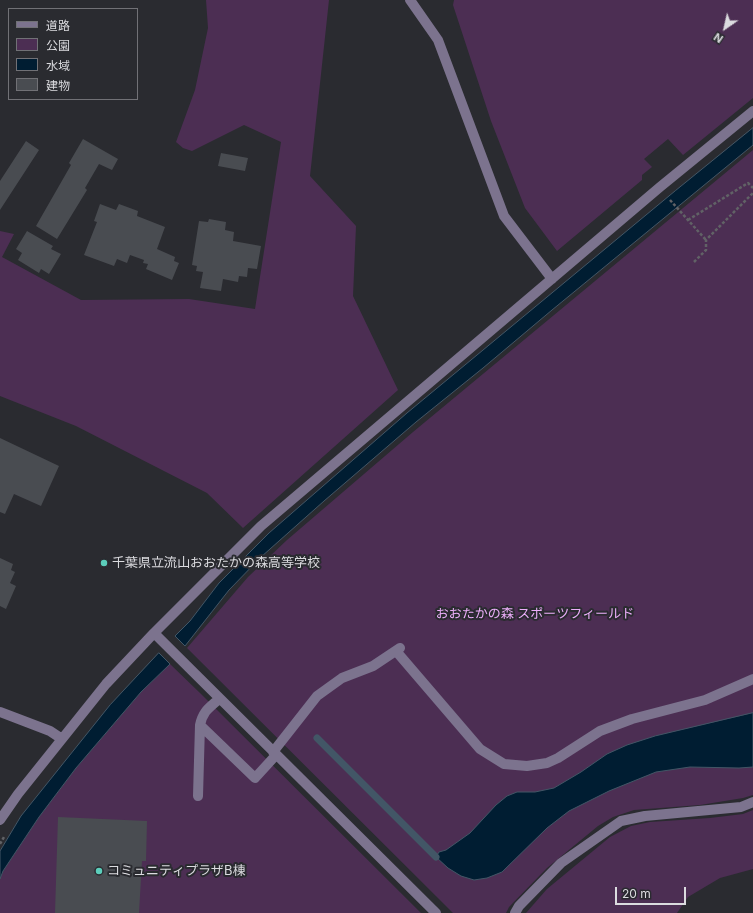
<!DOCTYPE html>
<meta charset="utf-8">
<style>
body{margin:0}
#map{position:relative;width:753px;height:913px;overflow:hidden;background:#2a2b30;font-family:Inter,"Noto Sans JP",sans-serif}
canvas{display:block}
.legend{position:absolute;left:8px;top:8px;width:130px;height:92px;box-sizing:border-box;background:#2a2b30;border:1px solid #717176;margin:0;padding:5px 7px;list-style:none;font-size:12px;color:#dbdbdf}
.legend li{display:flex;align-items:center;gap:8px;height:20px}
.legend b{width:20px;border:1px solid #717176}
.north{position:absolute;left:705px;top:8px;width:40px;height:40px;-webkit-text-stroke:3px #2a2b30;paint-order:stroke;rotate:214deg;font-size:11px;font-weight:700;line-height:16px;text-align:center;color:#dbdbdf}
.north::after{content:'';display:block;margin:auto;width:14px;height:18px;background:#dbdbdf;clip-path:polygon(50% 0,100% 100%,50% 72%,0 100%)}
.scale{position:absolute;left:615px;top:887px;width:71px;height:18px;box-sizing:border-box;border:2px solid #dbdbdf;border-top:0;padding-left:5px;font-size:12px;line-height:14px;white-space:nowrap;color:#dbdbdf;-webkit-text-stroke:3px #2a2b30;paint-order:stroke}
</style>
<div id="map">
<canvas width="753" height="913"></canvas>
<ul class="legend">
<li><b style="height:5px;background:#7c738e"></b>道路</li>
<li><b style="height:11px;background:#4c2e53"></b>公園</li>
<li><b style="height:11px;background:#001d32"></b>水域</li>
<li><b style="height:11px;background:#494c51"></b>建物</li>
</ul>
<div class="north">N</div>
<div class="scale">20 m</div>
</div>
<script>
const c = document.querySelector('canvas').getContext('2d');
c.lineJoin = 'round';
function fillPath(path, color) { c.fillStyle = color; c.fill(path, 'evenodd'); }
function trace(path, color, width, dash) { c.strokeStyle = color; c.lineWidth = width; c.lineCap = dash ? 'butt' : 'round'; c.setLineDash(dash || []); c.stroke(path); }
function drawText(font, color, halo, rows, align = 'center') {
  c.font = font + ' Inter,"Noto Sans JP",sans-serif'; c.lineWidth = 4; c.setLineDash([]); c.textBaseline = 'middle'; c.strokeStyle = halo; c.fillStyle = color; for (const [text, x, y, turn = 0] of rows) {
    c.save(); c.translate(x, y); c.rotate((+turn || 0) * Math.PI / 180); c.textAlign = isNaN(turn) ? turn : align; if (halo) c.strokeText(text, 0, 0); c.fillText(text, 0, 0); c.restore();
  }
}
const green = new Path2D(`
 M 206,0 L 329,0 L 310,176 L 356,226 L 353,296 L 398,390 L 243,528 L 207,493 L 76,426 L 0,396 L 0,231 L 14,234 L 2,257 L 81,300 L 189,299 L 255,309 L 281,142 L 244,125 L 192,151 L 183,148 L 176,142 L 195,90 L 208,28 Z
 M 454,0 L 753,0 L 753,98 L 683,155 L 668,139 L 644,159 L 652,167 L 642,175 L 642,180 L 557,251 L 525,208 L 491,121 L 453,5 Z
 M 753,150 L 753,795 L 743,798 L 700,805 L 634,810 L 613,817 L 598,826 L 547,868 L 509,907 L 506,913 L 453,913 L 187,648 L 248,577 L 287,540 L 413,432 Z
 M 170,664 L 199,692 L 421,913 L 0,913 L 0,879 L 3,871 L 39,817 L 76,768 L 141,692 Z
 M 753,810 L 753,869 L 720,878 L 688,897 L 677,913 L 526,913 L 547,889 L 610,837 L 631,826 L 650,822 L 710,818 L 743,814 Z`);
const water = new Path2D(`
 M 753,128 L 753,145 L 552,310 L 483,368 L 416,422 L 324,501 L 261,557 L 229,590 L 185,646 L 175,636 L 190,621 L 219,583 L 269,533 L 407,413 L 675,191 Z
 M 159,653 L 170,664 L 141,692 L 76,768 L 39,817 L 3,871 L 0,879 L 0,851 L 21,816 L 110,705 Z
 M 753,713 L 753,767 L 739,768 L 690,767 L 656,772 L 609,791 L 569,811 L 547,828 L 502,872 L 487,878 L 474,880 L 461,876 L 448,868 L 436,857 L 439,852 L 446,850 L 470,833 L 496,805 L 507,796 L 517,792 L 535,792 L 554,788 L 581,772 L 607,754 L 627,745 L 655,736 Z`);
const stream = new Path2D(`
 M 317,738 L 436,857`);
const building = new Path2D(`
 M 83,139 L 118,159 L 112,170 L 99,164 L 85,188 L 87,190 L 57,239 L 36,226 L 71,165 L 69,163 Z
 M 26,141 L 39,150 L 0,210 L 0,181 Z
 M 221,153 L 248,158 L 245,171 L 218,166 Z
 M 100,204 L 116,210 L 119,204 L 138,211 L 137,216 L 165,227 L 157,249 L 175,257 L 174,261 L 179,263 L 172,280 L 146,269 L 148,264 L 143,263 L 144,260 L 130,255 L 127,263 L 117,259 L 114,266 L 84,255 L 97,222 L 94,221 Z
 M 209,219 L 226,222 L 225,230 L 234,232 L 233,241 L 261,246 L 257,269 L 248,268 L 247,277 L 239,276 L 238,282 L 223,279 L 221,291 L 200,288 L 203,272 L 196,271 L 197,266 L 192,265 L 199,221 L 208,222 Z
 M 27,231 L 53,246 L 51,249 L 61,254 L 49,274 L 41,269 L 39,273 L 18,260 L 22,253 L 16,249 Z
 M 0,438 L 59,466 L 41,506 L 14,494 L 5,514 L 0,512 Z
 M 0,558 L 13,564 L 11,570 L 15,572 L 10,583 L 16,586 L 6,609 L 0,606 Z
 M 58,817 L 147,821 L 146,861 L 142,861 L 139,913 L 55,913 Z`);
const path = new Path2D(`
 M 670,200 L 706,240
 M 688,220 L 748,183 L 753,188
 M 694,262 L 706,250 L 706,240 L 753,193
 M 0,844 L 4,837`);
const minor = new Path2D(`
 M 410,0 L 438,40 L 504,216 L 552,279
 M 154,633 L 436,913
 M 396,651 L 480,749 L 504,764 L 527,766 L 547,763 L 558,758 L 600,731 L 632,719 L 705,700 L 753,679
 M 0,712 L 50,731 L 62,739
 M 200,725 C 203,711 209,708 219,699
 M 273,752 L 317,696 L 342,678 L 373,666 L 400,648
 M 198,796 L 200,725 L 255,778 L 276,755
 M 0,820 L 18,794 L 106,684 L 154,633 L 261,526 L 660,187 L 753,111
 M 515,913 L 519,906 L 561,863 L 621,821 L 645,816 L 741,807 L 753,802`);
const markers = [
 [104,563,4,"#5ccebb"],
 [99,871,4,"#5ccebb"]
];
const poiNames = [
 ["千葉県立流山おおたかの森高等学校",112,563],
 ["コミュニティプラザB棟",107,871]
];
const parkNames = [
 ["おおたかの森 スポーツフィールド",535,614]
];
fillPath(green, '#4c2e53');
fillPath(water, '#001d32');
trace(water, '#425666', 1);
trace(stream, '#425666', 7);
fillPath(building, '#494c51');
trace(path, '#616266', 2.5, [3, 2]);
trace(minor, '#7c738e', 10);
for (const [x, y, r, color] of markers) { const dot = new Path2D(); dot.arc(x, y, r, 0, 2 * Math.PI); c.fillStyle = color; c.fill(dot); trace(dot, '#2a2b30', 1.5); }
drawText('13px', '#dbdbdf', '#2a2b30', poiNames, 'left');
drawText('13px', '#ecaefa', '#2a2b30', parkNames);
</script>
